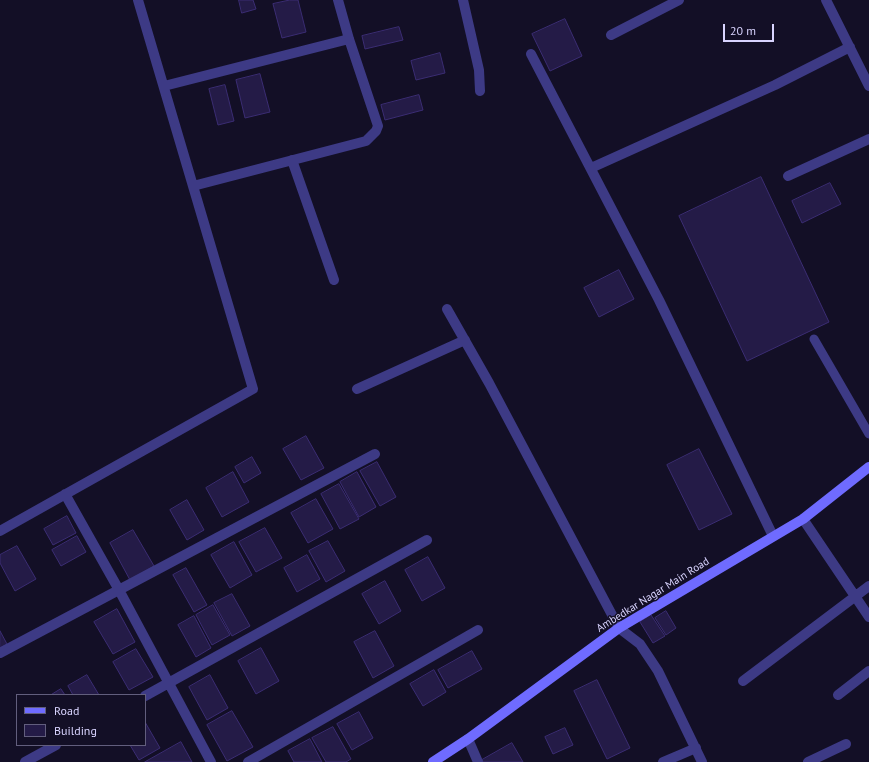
<!DOCTYPE html>
<style>
body{margin:0}
#map{position:relative;width:869px;height:762px;overflow:hidden;background:#130f26;font-family:"PT Sans",sans-serif}
canvas{display:block}
.legend{position:absolute;left:16px;top:694px;width:130px;height:52px;box-sizing:border-box;background:#130f26;border:1px solid #625e7d;margin:0;padding:5px 7px;list-style:none;font-size:12px;color:#d9d4ff}
.legend li{display:flex;align-items:center;gap:8px;height:20px}
.legend b{width:20px;border:1px solid #625e7d}
.scale{position:absolute;left:723px;top:24px;width:51px;height:18px;box-sizing:border-box;border:2px solid #d9d4ff;border-top:0;padding-left:5px;font-size:12px;line-height:14px;white-space:nowrap;color:#d9d4ff;-webkit-text-stroke:3px #130f26;paint-order:stroke}
</style>
<div id="map">
<canvas width="869" height="762"></canvas>
<ul class="legend">
<li><b style="height:5px;background:#6f6bff"></b>Road</li>
<li><b style="height:11px;background:#241b47"></b>Building</li>
</ul>
<div class="scale">20 m</div>
</div>
<script>
const c = document.querySelector('canvas').getContext('2d');
c.lineJoin = 'round';
function fillPath(path, color) { c.fillStyle = color; c.fill(path, 'evenodd'); }
function trace(path, color, width, dash) { c.strokeStyle = color; c.lineWidth = width; c.lineCap = dash ? 'butt' : 'round'; c.setLineDash(dash || []); c.stroke(path); }
function drawText(font, color, halo, rows, align = 'center') {
  c.font = font + ' "PT Sans",sans-serif'; c.lineWidth = 3; c.setLineDash([]); c.textBaseline = 'middle'; c.strokeStyle = halo; c.fillStyle = color; for (const [text, x, y, turn = 0] of rows) {
    c.save(); c.translate(x, y); c.rotate((+turn || 0) * Math.PI / 180); c.textAlign = isNaN(turn) ? turn : align; if (halo) c.strokeText(text, 0, 0); c.fillText(text, 0, 0); c.restore();
  }
}
const building = new Path2D(`
 M 239,0 L 253,0 L 256,9 L 242,13 Z
 M 290,0 L 298,0 L 306,32 L 282,38 L 273,4 Z
 M 565,19 L 582,56 L 550,71 L 532,34 Z
 M 399,27 L 403,40 L 365,49 L 362,36 Z
 M 440,53 L 445,73 L 416,80 L 411,61 Z
 M 260,74 L 270,112 L 245,118 L 236,80 Z
 M 225,85 L 234,121 L 218,125 L 209,89 Z
 M 419,95 L 423,110 L 385,120 L 381,105 Z
 M 761,177 L 829,322 L 747,361 L 679,216 Z
 M 830,183 L 841,204 L 802,223 L 792,201 Z
 M 619,270 L 634,299 L 599,317 L 584,288 Z
 M 306,436 L 324,468 L 301,480 L 283,449 Z
 M 699,449 L 732,514 L 699,530 L 667,465 Z
 M 252,457 L 261,473 L 244,483 L 235,467 Z
 M 377,462 L 396,497 L 380,506 L 360,471 Z
 M 233,472 L 249,502 L 222,517 L 206,488 Z
 M 357,472 L 376,507 L 359,517 L 340,482 Z
 M 339,484 L 359,519 L 340,529 L 321,494 Z
 M 316,499 L 333,529 L 308,543 L 291,513 Z
 M 187,500 L 204,530 L 187,540 L 170,510 Z
 M 67,516 L 76,533 L 53,545 L 44,529 Z
 M 265,528 L 282,558 L 256,572 L 239,542 Z
 M 133,530 L 154,566 L 130,580 L 110,543 Z
 M 77,536 L 86,552 L 61,566 L 52,550 Z
 M 328,541 L 345,571 L 326,582 L 309,551 Z
 M 234,542 L 252,575 L 230,588 L 211,555 Z
 M 17,546 L 36,579 L 15,591 L 0,563 L 0,555 Z
 M 307,555 L 320,579 L 297,592 L 284,568 Z
 M 428,557 L 445,588 L 422,601 L 405,570 Z
 M 186,568 L 207,605 L 194,612 L 173,575 Z
 M 385,581 L 401,611 L 379,624 L 362,594 Z
 M 232,594 L 250,626 L 232,636 L 214,603 Z
 M 213,605 L 230,635 L 212,645 L 196,615 Z
 M 117,609 L 135,642 L 113,654 L 94,622 Z
 M 666,611 L 676,628 L 666,635 L 655,618 Z
 M 651,615 L 665,636 L 653,643 L 640,622 Z
 M 194,616 L 211,648 L 196,657 L 178,625 Z
 M 0,631 L 7,644 L 0,648 Z
 M 375,631 L 394,666 L 373,678 L 354,642 Z
 M 261,648 L 279,681 L 256,694 L 238,661 Z
 M 136,649 L 153,677 L 129,690 L 113,662 Z
 M 472,651 L 482,669 L 448,688 L 438,670 Z
 M 434,670 L 446,692 L 423,706 L 410,684 Z
 M 87,675 L 99,695 L 73,695 L 68,686 Z
 M 210,675 L 228,708 L 207,720 L 189,687 Z
 M 597,680 L 630,748 L 607,759 L 574,691 Z
 M 61,689 L 65,695 L 51,695 Z
 M 232,711 L 253,747 L 227,761 L 207,725 Z
 M 359,712 L 373,738 L 352,750 L 337,724 Z
 M 145,722 L 160,748 L 139,760 L 130,745 L 145,745 Z
 M 333,727 L 351,759 L 346,762 L 326,762 L 312,738 Z
 M 565,728 L 573,745 L 553,754 L 545,737 Z
 M 310,739 L 322,762 L 294,762 L 288,751 Z
 M 181,742 L 192,762 L 145,762 Z
 M 512,743 L 523,762 L 483,762 L 482,760 Z`);
const lane = new Path2D(`
 M 814,339 L 869,434`);
const street = new Path2D(`
 M 463,0 L 479,70 L 480,91
 M 826,0 L 869,86
 M 611,35 L 679,0
 M 531,54 L 659,300 L 773,536
 M 164,86 L 349,39
 M 292,160 L 334,280
 M 591,168 L 775,85 L 850,47
 M 788,176 L 869,139
 M 193,186 L 366,141 L 376,131 L 378,126 L 349,39 L 338,0
 M 447,309 L 489,383 L 619,628 L 640,644 L 658,671 L 702,762
 M 357,389 L 465,340
 M 65,494 L 119,590 L 211,762
 M 803,519 L 869,617
 M 0,531 L 253,389 L 138,0
 M 0,653 L 375,454
 M 743,681 L 869,586
 M 838,695 L 869,671
 M 145,696 L 427,540
 M 468,739 L 478,762
 M 25,762 L 56,745
 M 248,762 L 478,630
 M 663,762 L 696,748
 M 808,762 L 846,744`);
const secondary = new Path2D(`
 M 433,762 L 468,739 L 619,628 L 803,519 L 869,467`);
const streetNames = [
 ["Ambedkar Nagar Main Road",653,595,-32]
];
fillPath(building, '#241b47');
trace(building, '#3b2d73', 1);
trace(lane, '#3d3a85', 9);
trace(street, '#3d3a85', 10);
trace(secondary, '#6f6bff', 10);
drawText('11px', '#d9d4ff', '#130f26', streetNames);
</script>
